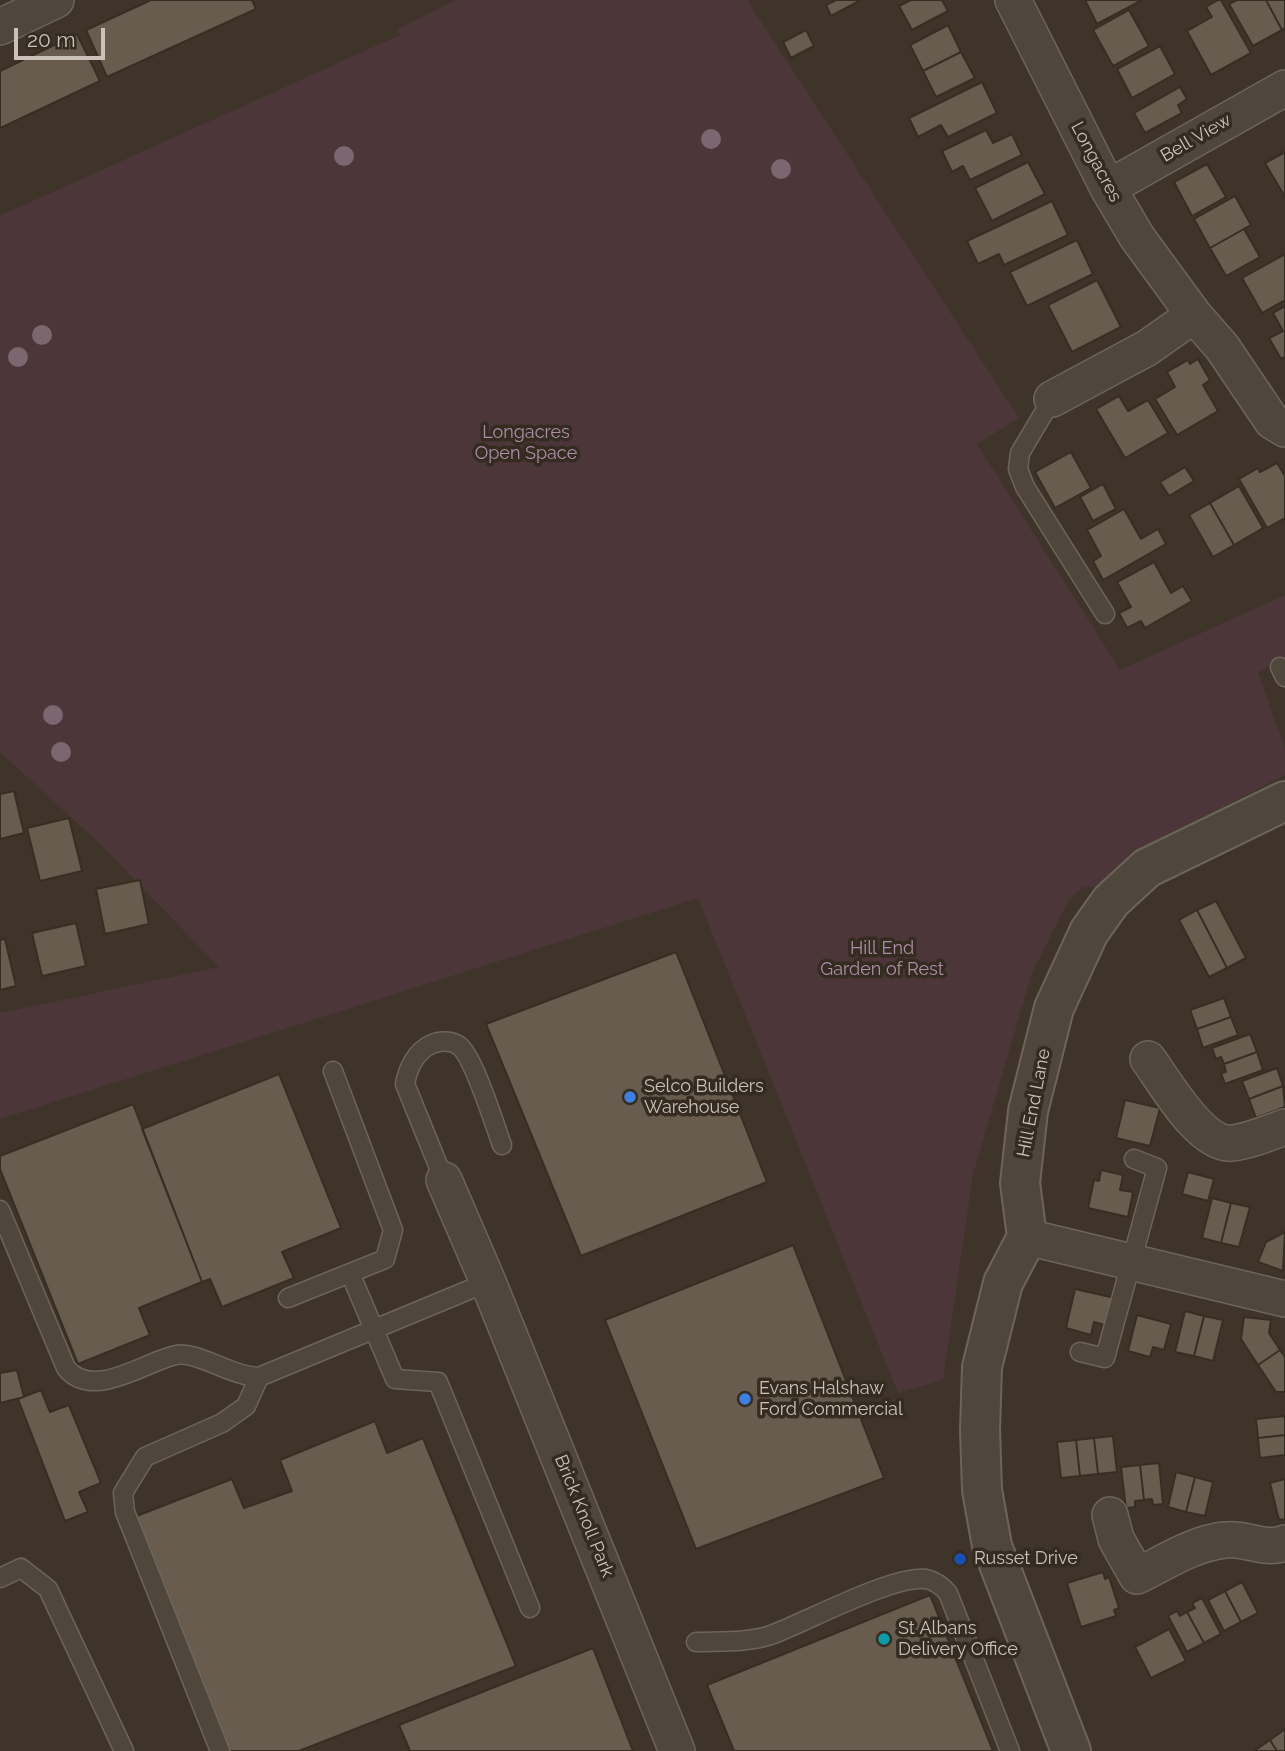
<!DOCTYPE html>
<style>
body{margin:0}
#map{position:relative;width:1285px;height:1751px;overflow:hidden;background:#3f3429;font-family:Raleway,sans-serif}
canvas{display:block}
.scale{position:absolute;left:14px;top:28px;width:91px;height:32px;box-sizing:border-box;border:4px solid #cac2b9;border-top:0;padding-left:9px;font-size:21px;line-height:24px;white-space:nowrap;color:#cac2b9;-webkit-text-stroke:5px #352c21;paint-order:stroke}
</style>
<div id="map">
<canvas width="1285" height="1751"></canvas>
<div class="scale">20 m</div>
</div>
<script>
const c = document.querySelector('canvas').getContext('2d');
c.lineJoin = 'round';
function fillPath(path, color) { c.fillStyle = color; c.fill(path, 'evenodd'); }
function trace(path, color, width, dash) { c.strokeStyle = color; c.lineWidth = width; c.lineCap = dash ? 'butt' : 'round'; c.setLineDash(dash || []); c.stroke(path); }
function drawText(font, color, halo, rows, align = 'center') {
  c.font = font + ' Raleway,sans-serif'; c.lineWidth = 7; c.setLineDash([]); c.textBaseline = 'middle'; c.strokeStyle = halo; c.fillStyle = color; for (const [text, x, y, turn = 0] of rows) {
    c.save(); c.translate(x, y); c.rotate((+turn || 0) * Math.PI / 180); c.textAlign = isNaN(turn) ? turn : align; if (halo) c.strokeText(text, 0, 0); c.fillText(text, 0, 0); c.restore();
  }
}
const green = new Path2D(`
 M 456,0 L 747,0 L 1019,418 L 977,444 L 1120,670 L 1285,595 L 1285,658 L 1258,672 L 1285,749 L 1285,775 L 1142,851 L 1101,887 L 1084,887 L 1070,898 L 1032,973 L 973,1174 L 943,1380 L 898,1393 L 698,898 L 0,1119 L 0,1013 L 219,967 L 98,842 L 0,752 L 0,216 L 400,35 L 397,29 Z`);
const building = new Path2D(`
 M 151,0 L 252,0 L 256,9 L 107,77 L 86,30 Z
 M 836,0 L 861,0 L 831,16 L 826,5 Z
 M 911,0 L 942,0 L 948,11 L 912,30 L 899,6 Z
 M 1085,0 L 1142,0 L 1097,24 Z
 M 1218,0 L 1221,0 L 1251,53 L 1211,75 L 1187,31 L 1212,17 L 1206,7 Z
 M 1237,0 L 1266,0 L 1282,30 L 1253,46 L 1229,4 Z
 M 1266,0 L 1285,0 L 1285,28 L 1282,30 Z
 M 1129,10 L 1149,46 L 1113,66 L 1093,30 Z
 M 948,25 L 961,52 L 923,71 L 910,45 Z
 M 806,30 L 814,46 L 791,58 L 783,42 Z
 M 77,34 L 100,81 L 0,128 L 0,71 Z
 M 1160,46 L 1175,74 L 1132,98 L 1117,69 Z
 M 961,52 L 975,78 L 936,97 L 923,71 Z
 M 982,82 L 997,113 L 948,137 L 941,125 L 918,137 L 909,118 Z
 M 1180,87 L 1187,99 L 1178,105 L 1182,113 L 1145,133 L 1134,113 Z
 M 986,130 L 993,143 L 1012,134 L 1022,155 L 970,180 L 963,166 L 952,172 L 942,151 Z
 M 1285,152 L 1285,197 L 1265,163 Z
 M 1028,162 L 1045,194 L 992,221 L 975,188 Z
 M 1207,164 L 1226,197 L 1192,216 L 1174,182 Z
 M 1235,196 L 1251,225 L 1210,248 L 1194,219 Z
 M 1052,201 L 1068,235 L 1004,265 L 999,254 L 978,264 L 967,241 Z
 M 1244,229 L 1260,257 L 1226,276 L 1210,248 Z
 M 1077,240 L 1093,274 L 1027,306 L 1010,272 Z
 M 1285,254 L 1285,300 L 1262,313 L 1242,278 Z
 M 1097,280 L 1121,327 L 1072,352 L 1048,305 Z
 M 1285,306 L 1285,357 L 1281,359 L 1269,338 L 1283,331 L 1273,313 Z
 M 1198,359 L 1210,380 L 1203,385 L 1218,411 L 1177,435 L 1155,399 L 1175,387 L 1167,372 L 1188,360 L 1190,364 Z
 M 1119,396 L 1128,411 L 1148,400 L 1168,433 L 1125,458 L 1096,409 Z
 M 1071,452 L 1091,488 L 1055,508 L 1035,472 Z
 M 1277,463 L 1285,476 L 1285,518 L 1267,528 L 1239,479 L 1258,468 L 1260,472 Z
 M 1185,467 L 1194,481 L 1169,496 L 1160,482 Z
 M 1103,484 L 1116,509 L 1093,521 L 1080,497 Z
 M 1239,486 L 1263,528 L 1234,545 L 1210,503 Z
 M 1210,503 L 1234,545 L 1213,557 L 1189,515 Z
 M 1124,509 L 1141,539 L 1158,529 L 1166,544 L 1103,580 L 1093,561 L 1101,556 L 1087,530 Z
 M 1154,562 L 1171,593 L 1183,586 L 1192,601 L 1145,628 L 1141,621 L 1127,628 L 1119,613 L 1131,607 L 1117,582 Z
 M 14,791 L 24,833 L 0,839 L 0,794 Z
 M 69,818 L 82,871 L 40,881 L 27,828 Z
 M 140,880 L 149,924 L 105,934 L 96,889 Z
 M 1216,901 L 1246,958 L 1227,968 L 1197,910 Z
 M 1197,910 L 1227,968 L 1209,977 L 1179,920 Z
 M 76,923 L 86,966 L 42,976 L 32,933 Z
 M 5,939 L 16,986 L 0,990 L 0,940 Z
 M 676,952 L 767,1182 L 581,1256 L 486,1024 Z
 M 1224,998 L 1231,1017 L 1197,1029 L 1190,1010 Z
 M 1231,1017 L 1238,1035 L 1203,1048 L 1197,1029 Z
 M 1250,1034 L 1257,1052 L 1224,1064 L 1221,1057 L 1216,1059 L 1212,1048 Z
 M 1257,1052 L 1263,1070 L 1225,1084 L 1221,1073 L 1226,1072 L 1224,1064 Z
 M 1277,1068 L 1283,1086 L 1249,1099 L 1242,1081 Z
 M 279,1074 L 341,1228 L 282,1252 L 294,1278 L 222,1307 L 210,1279 L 202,1282 L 142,1129 Z
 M 1283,1086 L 1285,1107 L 1256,1118 L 1249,1099 Z
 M 1125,1100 L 1160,1108 L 1150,1146 L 1116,1138 Z
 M 133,1104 L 202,1282 L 139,1308 L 150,1335 L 78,1364 L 0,1169 L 0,1156 Z
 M 1101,1170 L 1123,1175 L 1120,1190 L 1133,1192 L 1128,1217 L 1088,1208 L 1094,1180 L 1099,1181 Z
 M 1188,1172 L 1214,1179 L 1208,1201 L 1182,1194 Z
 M 1212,1198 L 1231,1203 L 1221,1243 L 1202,1238 Z
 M 1231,1203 L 1250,1207 L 1239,1247 L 1221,1243 Z
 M 1285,1232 L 1283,1271 L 1258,1262 L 1266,1242 Z
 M 793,1245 L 884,1478 L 696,1549 L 605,1320 Z
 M 1075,1289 L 1115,1298 L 1108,1326 L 1094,1322 L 1091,1335 L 1066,1328 Z
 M 1185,1311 L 1204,1316 L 1194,1356 L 1175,1352 Z
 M 1137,1315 L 1171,1324 L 1164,1350 L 1153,1347 L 1150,1357 L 1128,1351 Z
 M 1204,1316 L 1223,1320 L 1213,1361 L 1194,1356 Z
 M 1244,1317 L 1271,1320 L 1269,1333 L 1280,1350 L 1258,1365 L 1241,1339 Z
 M 1280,1350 L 1285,1357 L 1285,1392 L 1276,1392 L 1258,1365 Z
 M 17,1370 L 24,1397 L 0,1403 L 0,1373 Z
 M 41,1390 L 50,1412 L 69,1405 L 101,1483 L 79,1492 L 88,1512 L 65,1521 L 18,1399 Z
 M 1285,1416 L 1285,1435 L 1258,1438 L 1256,1419 Z
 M 375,1421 L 387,1453 L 423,1438 L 516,1666 L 299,1751 L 227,1751 L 134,1517 L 232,1479 L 244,1508 L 292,1491 L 280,1460 Z
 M 1285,1435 L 1285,1455 L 1260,1458 L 1258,1438 Z
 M 1113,1436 L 1117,1472 L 1098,1474 L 1094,1438 Z
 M 1094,1438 L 1098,1474 L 1080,1476 L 1076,1440 Z
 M 1076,1440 L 1080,1476 L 1061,1478 L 1057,1442 Z
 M 1159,1463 L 1163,1504 L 1153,1505 L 1152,1499 L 1144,1500 L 1140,1465 Z
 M 1140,1465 L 1144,1500 L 1135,1501 L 1135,1507 L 1126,1508 L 1121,1467 Z
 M 1176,1472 L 1195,1477 L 1186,1512 L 1168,1507 Z
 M 1195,1477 L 1213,1482 L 1205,1516 L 1186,1512 Z
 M 1285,1479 L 1285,1519 L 1279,1520 L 1270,1483 Z
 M 1103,1572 L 1105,1579 L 1109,1577 L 1119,1608 L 1114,1610 L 1116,1616 L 1081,1627 L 1067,1583 Z
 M 1242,1582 L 1258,1613 L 1241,1622 L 1225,1591 Z
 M 1225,1591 L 1241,1622 L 1224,1631 L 1208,1600 Z
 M 930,1595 L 993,1751 L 734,1751 L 707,1685 Z
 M 1202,1598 L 1221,1634 L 1204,1643 L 1187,1612 L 1195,1608 L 1192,1603 Z
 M 1177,1611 L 1180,1616 L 1187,1612 L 1204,1643 L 1187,1652 L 1168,1616 Z
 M 1169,1629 L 1186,1661 L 1151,1678 L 1135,1647 Z
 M 593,1648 L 633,1751 L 410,1751 L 399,1725 Z
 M 1285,1729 L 1285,1751 L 1277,1751 L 1270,1740 Z
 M 1270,1740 L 1277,1751 L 1254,1751 Z`);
const service = new Path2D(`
 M 1052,399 L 1020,453 L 1018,469 L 1025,487 L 1105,614
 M 1280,667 L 1285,677
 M 444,1180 L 405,1084 C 408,1068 416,1051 432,1044 C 439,1041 450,1040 458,1045 C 473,1054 495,1126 502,1145
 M 0,1210 L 66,1368 C 93,1401 144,1362 176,1355 C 198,1351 230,1376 259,1377 L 488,1282
 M 350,1273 L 395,1379 L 438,1382 L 530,1608
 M 288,1298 L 385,1259 L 393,1230 L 333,1071
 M 1080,1352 L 1105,1358 L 1157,1168 L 1134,1159
 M 0,1578 L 21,1568 L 48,1589 L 124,1751
 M 696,1642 C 720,1641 747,1643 771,1635 C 806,1622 893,1575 926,1579 C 936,1581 942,1586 948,1593 L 1010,1751
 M 220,1751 L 125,1512 L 123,1493 L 145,1457 L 222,1423 L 246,1406 L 259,1377`);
const minor = new Path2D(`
 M 1013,0 L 1108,188 L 1137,237 L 1194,315 L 1222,347 L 1272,421 L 1285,429
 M 0,27 L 56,0
 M 1108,188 L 1285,88
 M 1052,399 L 1147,348 L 1194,315
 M 1148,1059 C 1165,1082 1201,1147 1233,1143 C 1250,1141 1269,1133 1285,1127
 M 444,1180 L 488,1282 L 677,1751
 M 1027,1237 L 1285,1299
 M 1110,1515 L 1116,1539 L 1137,1576 C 1164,1563 1194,1543 1225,1540 C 1245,1537 1264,1551 1285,1543`);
const tertiary = new Path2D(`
 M 1071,1751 L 992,1546 L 982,1490 L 980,1430 L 982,1367 L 1003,1283 L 1027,1237 L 1020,1183 L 1028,1111 L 1054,1008 L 1089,932 L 1111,901 L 1147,868 L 1285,801`);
const trees = [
 [711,139],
 [344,156],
 [781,169],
 [42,335],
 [18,357],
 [53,715],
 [61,752]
];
const markers = [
 [630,1097,7,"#3f7fe0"],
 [745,1399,7,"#3f7fe0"],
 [960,1559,7,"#1a4fb4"],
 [884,1639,7,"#0f9aa8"]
];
const streetNames = [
 ["Bell View",1196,138,-30],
 ["Longacres",1096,162,62],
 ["Hill End Lane",1034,1103,-79],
 ["Brick Knoll Park",584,1516,68]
];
const parkNames = [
 ["Longacres",526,433],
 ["Open Space",526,454],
 ["Hill End",882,949],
 ["Garden of Rest",882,970]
];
const poiNames = [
 ["Selco Builders",644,1087],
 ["Warehouse",644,1108],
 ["Evans Halshaw",759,1389],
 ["Ford Commercial",759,1410],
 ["Russet Drive",974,1559],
 ["St Albans",898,1629],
 ["Delivery Office",898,1650]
];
fillPath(green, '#4c3639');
fillPath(building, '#685c4f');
trace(building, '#372e23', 2);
trace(service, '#6d655a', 21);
trace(minor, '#6d655a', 38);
trace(tertiary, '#6d655a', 42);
trace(service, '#4f473c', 18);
trace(minor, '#4f473c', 35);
trace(tertiary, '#4f473c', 38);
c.fillStyle = '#7c666f';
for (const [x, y] of trees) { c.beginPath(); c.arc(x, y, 10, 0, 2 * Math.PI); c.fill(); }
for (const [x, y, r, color] of markers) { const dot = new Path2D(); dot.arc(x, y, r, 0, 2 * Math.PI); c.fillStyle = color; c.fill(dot); trace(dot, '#352c21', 2.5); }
drawText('18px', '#cac2b9', '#352c21', streetNames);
drawText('18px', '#ad8ea8', '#352c21', parkNames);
drawText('18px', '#cac2b9', '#352c21', poiNames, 'left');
</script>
